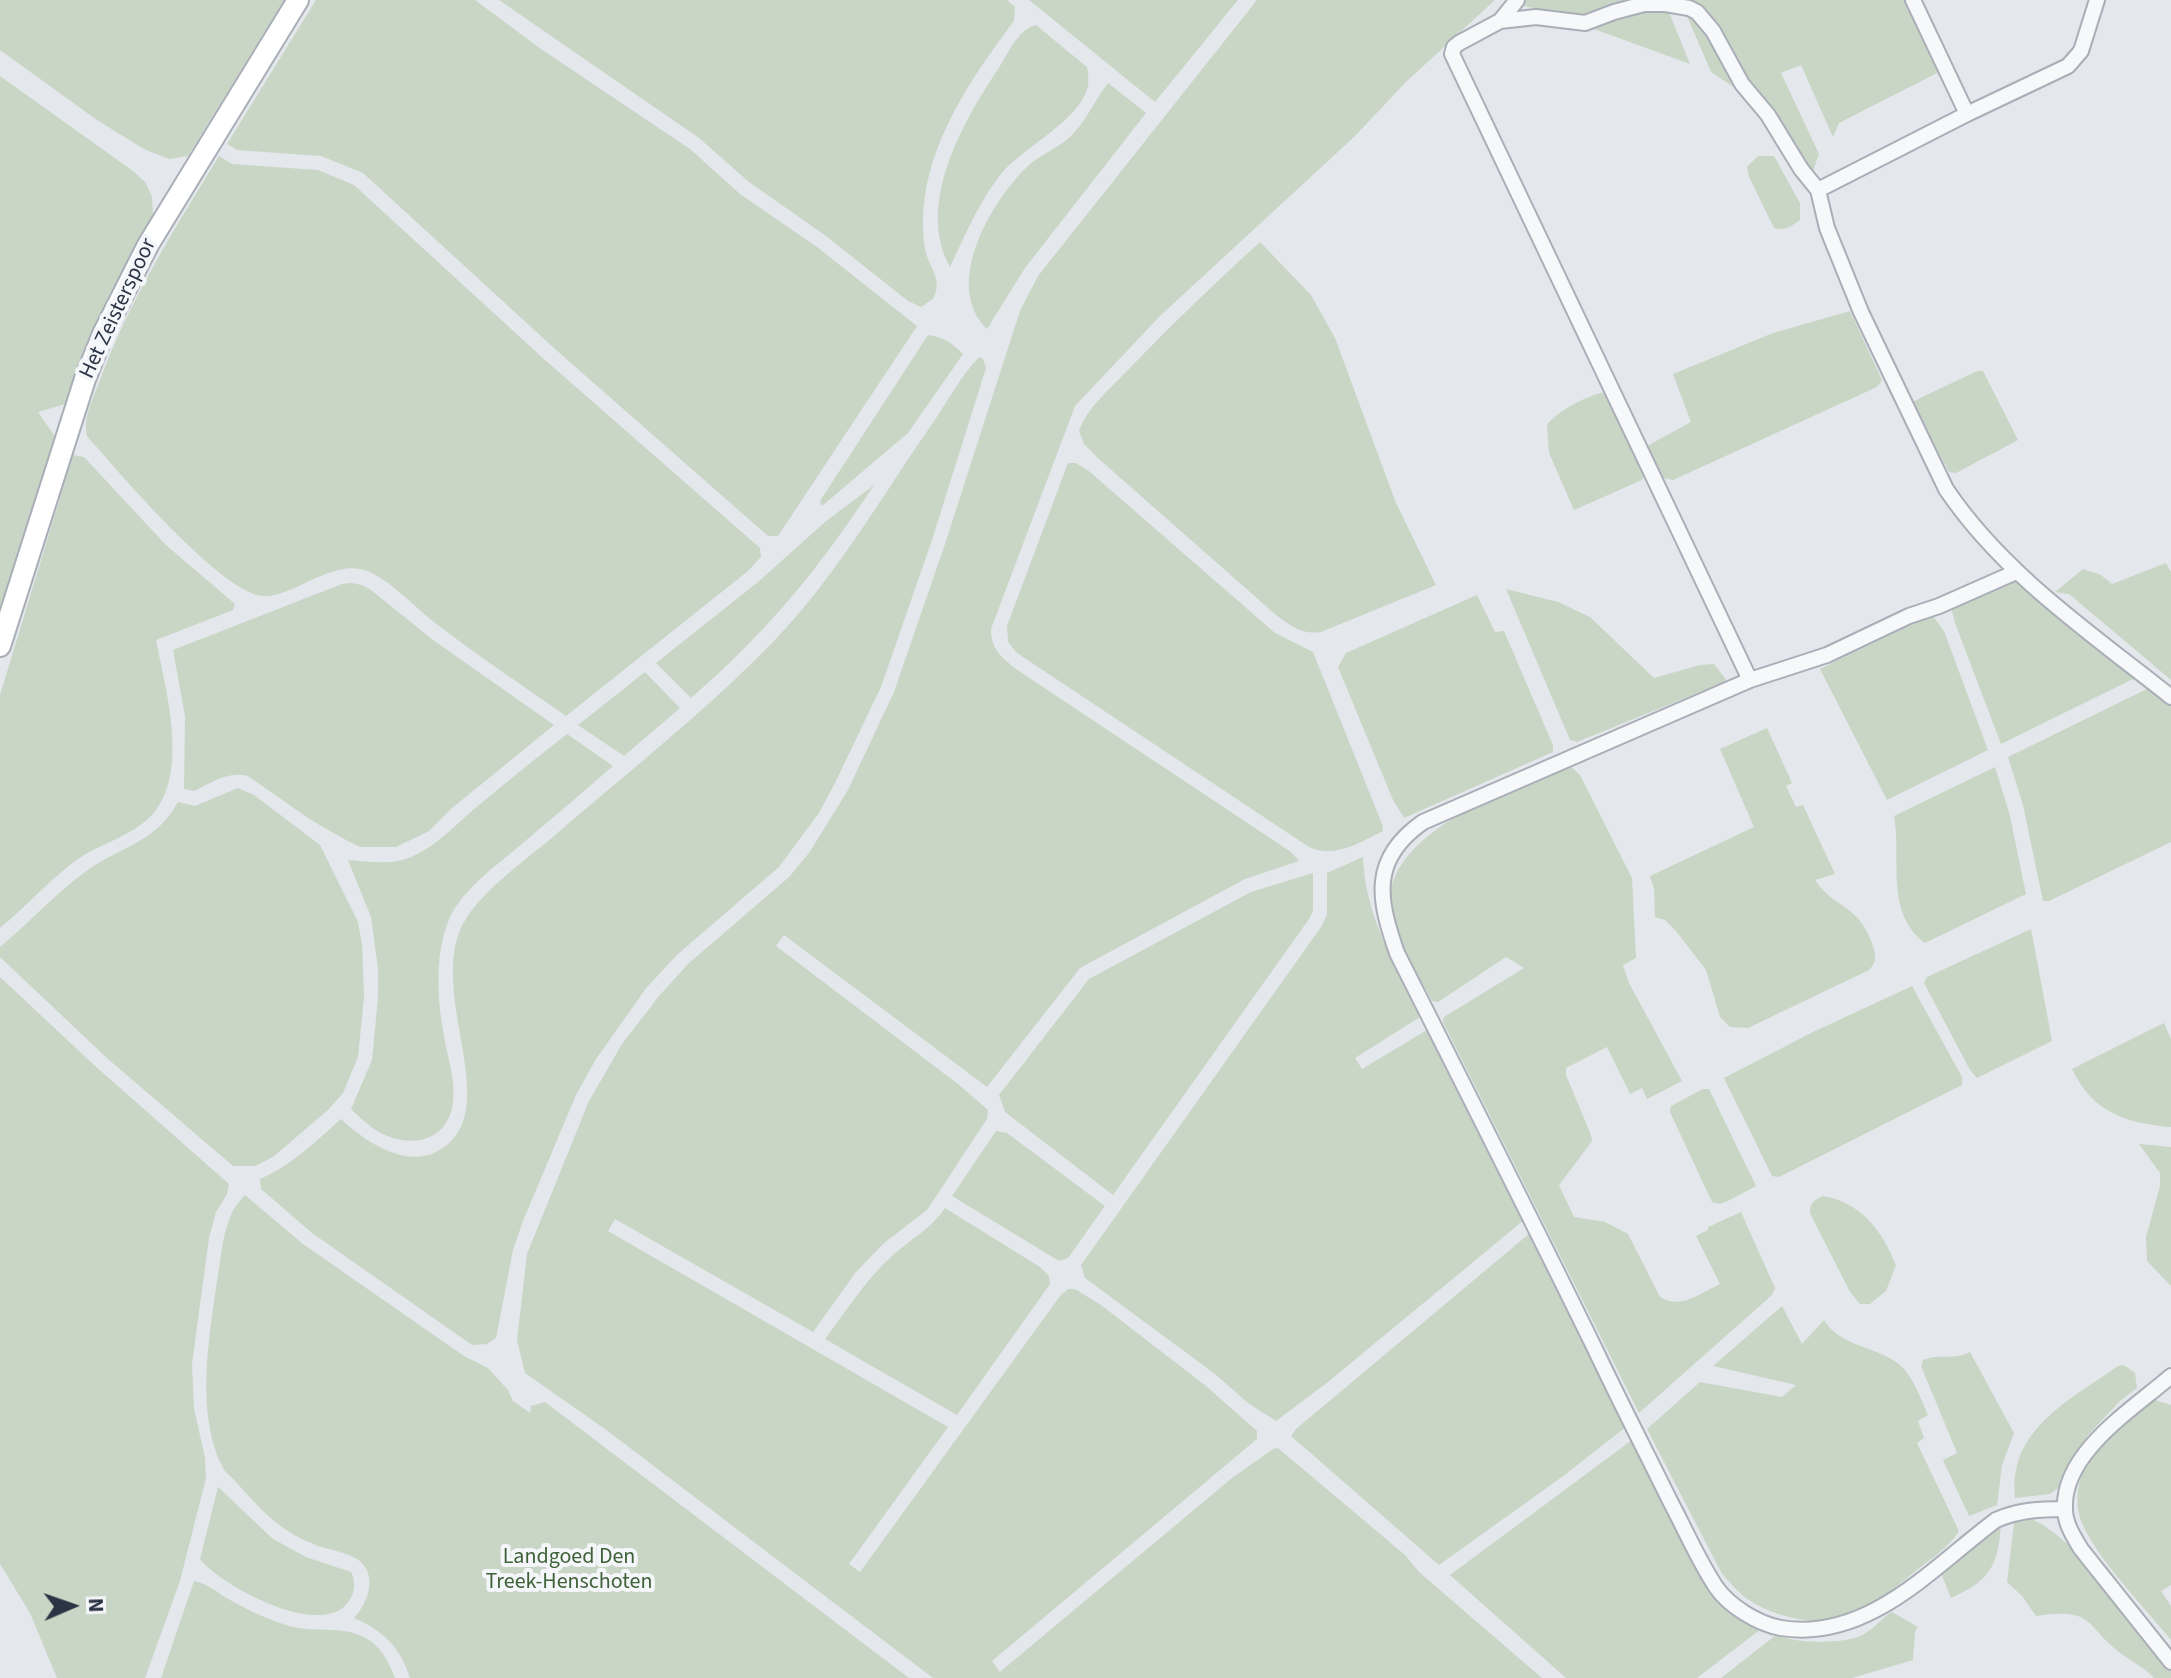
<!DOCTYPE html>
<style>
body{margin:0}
#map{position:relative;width:2171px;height:1678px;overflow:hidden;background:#e4e7ec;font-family:"Source Sans 3",sans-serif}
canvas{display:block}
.north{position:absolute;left:32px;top:1566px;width:80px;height:80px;-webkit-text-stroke:6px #f4f6f9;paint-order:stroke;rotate:88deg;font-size:22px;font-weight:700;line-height:32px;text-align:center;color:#2b3445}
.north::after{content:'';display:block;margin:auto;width:28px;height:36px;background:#2b3445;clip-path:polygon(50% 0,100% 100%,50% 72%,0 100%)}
</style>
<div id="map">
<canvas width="2171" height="1678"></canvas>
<div class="north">N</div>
</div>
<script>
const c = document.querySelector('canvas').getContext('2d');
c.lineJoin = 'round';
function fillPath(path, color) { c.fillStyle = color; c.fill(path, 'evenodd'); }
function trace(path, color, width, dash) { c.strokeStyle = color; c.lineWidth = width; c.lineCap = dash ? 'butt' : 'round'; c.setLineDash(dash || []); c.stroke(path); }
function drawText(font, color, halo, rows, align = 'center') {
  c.font = font + ' "Source Sans 3",sans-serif'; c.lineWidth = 8; c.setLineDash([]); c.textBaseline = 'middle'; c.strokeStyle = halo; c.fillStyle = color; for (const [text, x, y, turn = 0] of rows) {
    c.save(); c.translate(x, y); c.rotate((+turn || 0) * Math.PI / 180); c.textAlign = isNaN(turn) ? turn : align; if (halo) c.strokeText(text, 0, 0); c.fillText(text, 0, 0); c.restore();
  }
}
const green = new Path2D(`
 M 0,0 L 284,0 L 188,156 L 169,159 L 144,149 L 97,120 L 0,50 Z
 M 316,0 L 475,0 L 541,49 L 690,149 L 740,194 L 817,247 L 917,326 L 778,536 L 768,536 L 555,349 L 363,173 L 321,156 L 237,150 L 227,144 Z
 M 499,0 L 1007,0 L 1015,7 L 1014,21 C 972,77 926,143 923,216 C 923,228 923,241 926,253 C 931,270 943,281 933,299 L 921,307 L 908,301 L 826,236 L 749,182 L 699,138 Z
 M 1029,0 L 1238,0 L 1155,102 Z
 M 1257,0 L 1495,0 L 1406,82 L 1354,137 L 1160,316 L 1075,406 L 991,629 C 991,649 1001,657 1016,669 L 1291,852 L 1299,861 L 1245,879 L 1080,968 L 987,1087 L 784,935 L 776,946 L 958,1084 L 988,1110 L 987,1119 L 927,1210 L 884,1243 L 856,1272 L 813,1332 L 615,1219 L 608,1231 L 948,1427 L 849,1564 L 860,1572 L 1060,1296 L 1068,1289 L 1075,1289 L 1101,1305 L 1206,1386 L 1257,1431 L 1257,1439 L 992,1661 L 1000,1672 L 1232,1478 L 1273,1449 L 1278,1448 L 1405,1555 L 1419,1572 L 1542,1678 L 933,1678 L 605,1429 L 525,1373 L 517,1340 L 527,1254 L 589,1101 L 622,1044 L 659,996 L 688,964 L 789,877 L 809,853 L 848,790 L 894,692 L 945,544 L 1020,311 L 1038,276 Z
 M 1520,0 L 1664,0 L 1690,64 L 1542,10 L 1515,4 Z
 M 1680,0 L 1905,0 L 1939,72 L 1839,123 L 1833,137 L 1801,65 L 1781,73 L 1819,154 L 1809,182 L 1747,96 L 1711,72 Z
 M 1036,25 L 1087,67 C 1088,72 1089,80 1088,86 C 1080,121 1024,146 1001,174 C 979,202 965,235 950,267 C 915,203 964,120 1000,66 C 1009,51 1019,29 1036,25 Z
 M 0,76 L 133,171 L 146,183 L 152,197 L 153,215 L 109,295 L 65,404 L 38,412 L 56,438 L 0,611 Z
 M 1108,83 L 1146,113 L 1025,268 L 987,329 C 942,285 991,201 1028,166 C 1040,155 1056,149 1069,138 C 1086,122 1094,101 1108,83 Z
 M 219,156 L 232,164 L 318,170 L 354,185 L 545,360 L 760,548 L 761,557 L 748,571 L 566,716 C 525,687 482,659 442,628 C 418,611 396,585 370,572 C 335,556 298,595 265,596 C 225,598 115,468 87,436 C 83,417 92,401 99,383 C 128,302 174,230 219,156 Z
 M 1758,156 L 1774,156 L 1800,203 L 1800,220 C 1791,226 1786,231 1774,228 L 1749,177 L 1747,167 Z
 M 1260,242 L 1311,295 L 1335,338 L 1396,503 L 1436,585 L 1321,632 C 1302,635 1291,626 1276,615 L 1099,459 L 1084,444 L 1079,431 C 1087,408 1108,391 1125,373 C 1168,328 1214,284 1260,242 Z
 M 1850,311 L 1882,380 L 1877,387 L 1673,480 L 1662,478 L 1647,446 L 1691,422 L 1673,374 L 1773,333 Z
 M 928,335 C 944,337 952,343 963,354 L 908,433 L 822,506 L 820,501 Z
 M 979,357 L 983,359 L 986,368 L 932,540 L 881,687 L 835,783 L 819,813 L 779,867 L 678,954 L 647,987 L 596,1059 L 576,1095 L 523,1221 L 513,1250 L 496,1338 L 487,1344 L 472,1345 L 312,1233 L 261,1189 L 260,1179 C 292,1165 315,1142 341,1119 C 369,1145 417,1177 452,1140 C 497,1093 424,981 467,917 C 489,885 526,860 555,835 C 628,772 706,711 773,642 C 835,578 880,499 930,427 C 946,404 960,377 979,357 Z
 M 1977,371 L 1983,371 L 2018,440 L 1956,473 L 1949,472 L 1912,402 Z
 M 1604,392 L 1645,475 L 1642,480 L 1574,510 L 1549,453 L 1547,425 C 1557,411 1587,396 1604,392 Z
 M 73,455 L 84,457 L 166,545 L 235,604 L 233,610 L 156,640 C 166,692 194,786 142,824 C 122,839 98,845 78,859 C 50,879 27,906 0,928 L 0,695 Z
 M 1068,463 L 1076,463 L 1090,472 L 1275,633 L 1313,652 L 1382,824 L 1383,831 C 1359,843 1334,859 1309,847 L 1017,653 L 1008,642 L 1007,626 Z
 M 874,485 C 819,569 766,633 691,698 L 656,663 L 758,582 L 825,522 Z
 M 2166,563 L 2171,572 L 2171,680 L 2069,594 L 2055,592 L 2083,569 L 2101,575 L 2112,584 Z
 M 2015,581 L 2137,677 L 2001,744 L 1955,623 L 1951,607 Z
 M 351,583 L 362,585 L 371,590 L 433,640 L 554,725 L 451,809 L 429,831 L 396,847 L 360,847 L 344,839 L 311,820 L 248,776 C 227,771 212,783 194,791 L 184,789 L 185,716 L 173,650 L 342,584 Z
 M 1506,589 L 1558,602 L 1590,617 L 1654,678 L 1700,665 L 1714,664 L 1727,681 L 1577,742 L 1570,740 Z
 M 1477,595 L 1495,632 L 1504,631 L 1553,745 L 1553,752 L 1404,818 L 1393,800 L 1338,667 L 1346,653 Z
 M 1932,615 L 1944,631 L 1988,750 L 1887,800 L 1820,669 Z
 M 645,672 L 680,708 L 624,756 L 578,725 Z
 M 2151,687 L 2171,703 L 2171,842 L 2049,901 L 2043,901 L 2023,805 L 2008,757 Z
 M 1767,728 L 1792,783 L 1786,786 L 1796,807 L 1803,805 L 1835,874 L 1815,880 C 1836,911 1858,902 1873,946 C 1876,956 1877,962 1869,970 L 1748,1028 L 1730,1027 L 1720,1017 L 1706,970 L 1676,931 L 1665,920 L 1655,917 L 1654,889 L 1650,876 L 1754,827 L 1720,749 Z
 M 567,734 L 613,766 C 583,792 554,817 524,842 C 500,863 466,886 451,915 C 434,952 437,997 444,1036 C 448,1060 457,1083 452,1108 C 444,1146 402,1148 374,1129 C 366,1123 358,1116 351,1109 L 372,1060 L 378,998 L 378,968 L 371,917 L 348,860 C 365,861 381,864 398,861 C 431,854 454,825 479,805 C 508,781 537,757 567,734 Z
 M 1568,764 L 1580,775 L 1632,878 L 1636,958 L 1623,965 L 1629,983 L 1682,1081 L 1647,1099 L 1642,1088 L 1630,1094 L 1607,1047 L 1566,1068 L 1566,1075 L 1591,1135 L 1592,1141 L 1559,1185 L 1574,1217 L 1605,1222 L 1628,1234 L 1660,1297 C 1680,1310 1701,1293 1720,1284 L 1696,1236 L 1708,1230 L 1708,1227 L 1741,1212 L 1775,1288 L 1772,1295 L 1639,1413 L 1443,1022 L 1444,1017 L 1524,968 L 1506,957 L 1438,1002 L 1432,1001 C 1421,979 1396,942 1391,918 C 1373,835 1510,790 1568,764 Z
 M 1995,767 L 2010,816 L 2026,894 L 1925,943 C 1884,912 1902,859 1894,816 Z
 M 238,788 L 254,795 L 320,845 L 358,922 L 362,944 L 364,997 L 358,1057 L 343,1093 L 328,1110 L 273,1157 L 255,1166 L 233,1166 L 108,1059 L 0,957 L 0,947 C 29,923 55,894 85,872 C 120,846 155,844 178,802 L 195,806 Z
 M 1363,857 C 1365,916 1395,965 1420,1017 L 1355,1058 L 1362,1069 L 1427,1030 L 1524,1220 L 1328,1382 L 1276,1421 L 1248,1403 L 1215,1374 L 1085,1278 L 1081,1265 L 1321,927 L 1327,915 L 1327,873 Z
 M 1313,873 L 1313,911 L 1309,919 L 1113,1195 L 1005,1112 L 999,1095 L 1089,979 L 1251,892 Z
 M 2031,929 L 2052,1041 L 1977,1078 L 1970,1070 L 1924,983 L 1927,977 Z
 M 0,977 L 93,1064 L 229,1184 L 227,1194 L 216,1212 L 209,1238 L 192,1364 L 194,1408 L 205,1458 L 206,1478 L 180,1581 L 145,1678 L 57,1678 L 30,1613 L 0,1564 Z
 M 1912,986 L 1962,1077 L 1962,1085 L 1779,1177 L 1772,1176 L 1724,1078 L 1811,1033 Z
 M 2164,1023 L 2171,1039 L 2171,1127 C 2126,1123 2093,1113 2072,1069 Z
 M 1703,1089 L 1709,1089 L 1756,1186 L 1730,1200 L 1720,1204 L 1712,1202 L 1670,1112 L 1671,1106 Z
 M 996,1131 L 1007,1133 L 1105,1206 L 1068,1258 L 1059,1261 L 952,1196 Z
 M 2139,1144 L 2171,1147 L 2171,1286 L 2147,1261 L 2146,1237 L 2160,1186 L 2160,1173 Z
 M 245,1195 L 303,1244 L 464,1356 L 488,1368 L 508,1390 L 513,1401 L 530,1413 L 531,1406 L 545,1402 L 909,1678 L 410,1678 C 400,1646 383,1631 354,1618 C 367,1604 377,1579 362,1563 C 350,1551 325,1550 311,1543 C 279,1530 258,1507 236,1482 C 232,1477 226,1473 223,1468 C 195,1415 209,1337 217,1281 C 221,1259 222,1235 231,1215 C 234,1207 240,1201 245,1195 Z
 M 1823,1196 C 1862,1203 1882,1231 1896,1265 L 1886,1291 L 1870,1304 L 1860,1304 L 1850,1292 L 1810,1213 C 1810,1203 1814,1200 1823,1196 Z
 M 945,1208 L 1040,1267 L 1049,1276 L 1050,1284 L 957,1415 L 825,1339 C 847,1310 866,1279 893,1255 C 911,1239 932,1228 945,1208 Z
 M 1530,1233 L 1626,1427 L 1562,1477 L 1439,1565 L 1291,1436 L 1296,1429 Z
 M 1782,1306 L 1802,1344 L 1824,1320 C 1840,1347 1877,1346 1900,1365 C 1914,1378 1920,1397 1928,1415 L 1918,1421 L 1924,1438 L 1917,1443 L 1959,1531 C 1948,1549 1929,1560 1913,1573 C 1893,1589 1874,1605 1851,1615 C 1821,1628 1776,1618 1749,1600 C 1738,1593 1731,1583 1722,1574 L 1647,1429 L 1700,1382 L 1782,1397 L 1796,1385 L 1713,1366 Z
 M 1970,1352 L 2014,1433 L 2002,1465 L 1997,1505 L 1969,1516 L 1943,1460 L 1957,1453 L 1921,1366 L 1923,1360 C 1939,1353 1953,1361 1970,1352 Z
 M 2124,1365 L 2135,1373 L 2137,1388 L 2120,1401 L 2088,1435 L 2058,1488 L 2050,1494 L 2015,1498 C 2008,1429 2070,1400 2118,1366 Z
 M 2152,1399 L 2171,1405 L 2171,1585 L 2161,1591 L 2171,1606 L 2171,1640 C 2145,1608 2097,1559 2082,1523 C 2074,1504 2077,1481 2087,1464 C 2101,1437 2129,1418 2152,1399 Z
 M 1632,1440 L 1682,1539 L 1761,1629 L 1697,1678 L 1566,1678 L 1450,1575 Z
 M 218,1487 L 273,1539 L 306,1557 L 351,1572 C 356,1582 355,1592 349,1601 C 323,1641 221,1586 200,1559 Z
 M 2015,1515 C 2065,1516 2140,1632 2171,1672 L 2171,1678 L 2154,1678 C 2144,1667 2134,1663 2123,1655 C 2083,1626 2097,1607 2036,1616 L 2022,1596 L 2007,1582 Z
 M 2001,1525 C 1998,1567 1989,1581 1951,1598 L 1941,1573 Z
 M 194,1581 C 208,1583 220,1595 232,1601 C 250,1611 269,1620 289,1626 C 317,1634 346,1623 372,1642 C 383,1651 390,1665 395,1678 L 161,1678 Z
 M 1892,1612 L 1918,1627 L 1915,1632 L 1913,1660 L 1852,1678 L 1721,1678 L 1776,1635 C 1799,1643 1831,1644 1854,1638 C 1869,1635 1879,1620 1892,1612 Z`);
const street = new Path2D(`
 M 1517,0 L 1500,21 L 1459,43 L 1454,47 L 1452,54 L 1750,680
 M 1913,0 L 1967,114
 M 2097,0 L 2081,51 L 2068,66 L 1967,114 L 1818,190 L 1827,228 L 1861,312 L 1946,489 C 2003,574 2092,634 2171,697
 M 1500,21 L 1536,17 L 1585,23 L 1614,12 L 1644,4 L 1665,4 L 1689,8 L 1697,12 L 1713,31 L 1742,84 L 1768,115 L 1801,169 L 1818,190
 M 2016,572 L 1939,606 L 1909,616 L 1827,655 L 1750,680 L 1423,822 C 1370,859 1378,899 1397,953 C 1463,1084 1530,1216 1595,1349 C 1619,1400 1645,1450 1670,1501 C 1685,1529 1698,1560 1716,1587 C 1729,1606 1758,1624 1781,1628 C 1868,1642 1933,1567 1996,1520 C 2019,1510 2040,1509 2065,1509
 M 2171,1376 C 2133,1409 2062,1453 2065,1509 C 2065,1524 2074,1537 2081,1549 L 2171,1662`);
const secondary = new Path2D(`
 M 0,646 L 85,379 L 103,334 L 148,245 L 298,0`);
const streetNames = [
 ["Het Zeisterspoor",119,309,-65]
];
const parkNames = [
 ["Landgoed Den",569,1558],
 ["Treek-Henschoten",569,1583]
];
fillPath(green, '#c9d6c5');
trace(street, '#a9aeb7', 18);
trace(secondary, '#a9aeb7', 24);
trace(street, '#f7f8fa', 14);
trace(secondary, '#fff', 20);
drawText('22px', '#2b3445', '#f4f6f9', streetNames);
drawText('22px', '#3f6138', '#f4f6f9', parkNames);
</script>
